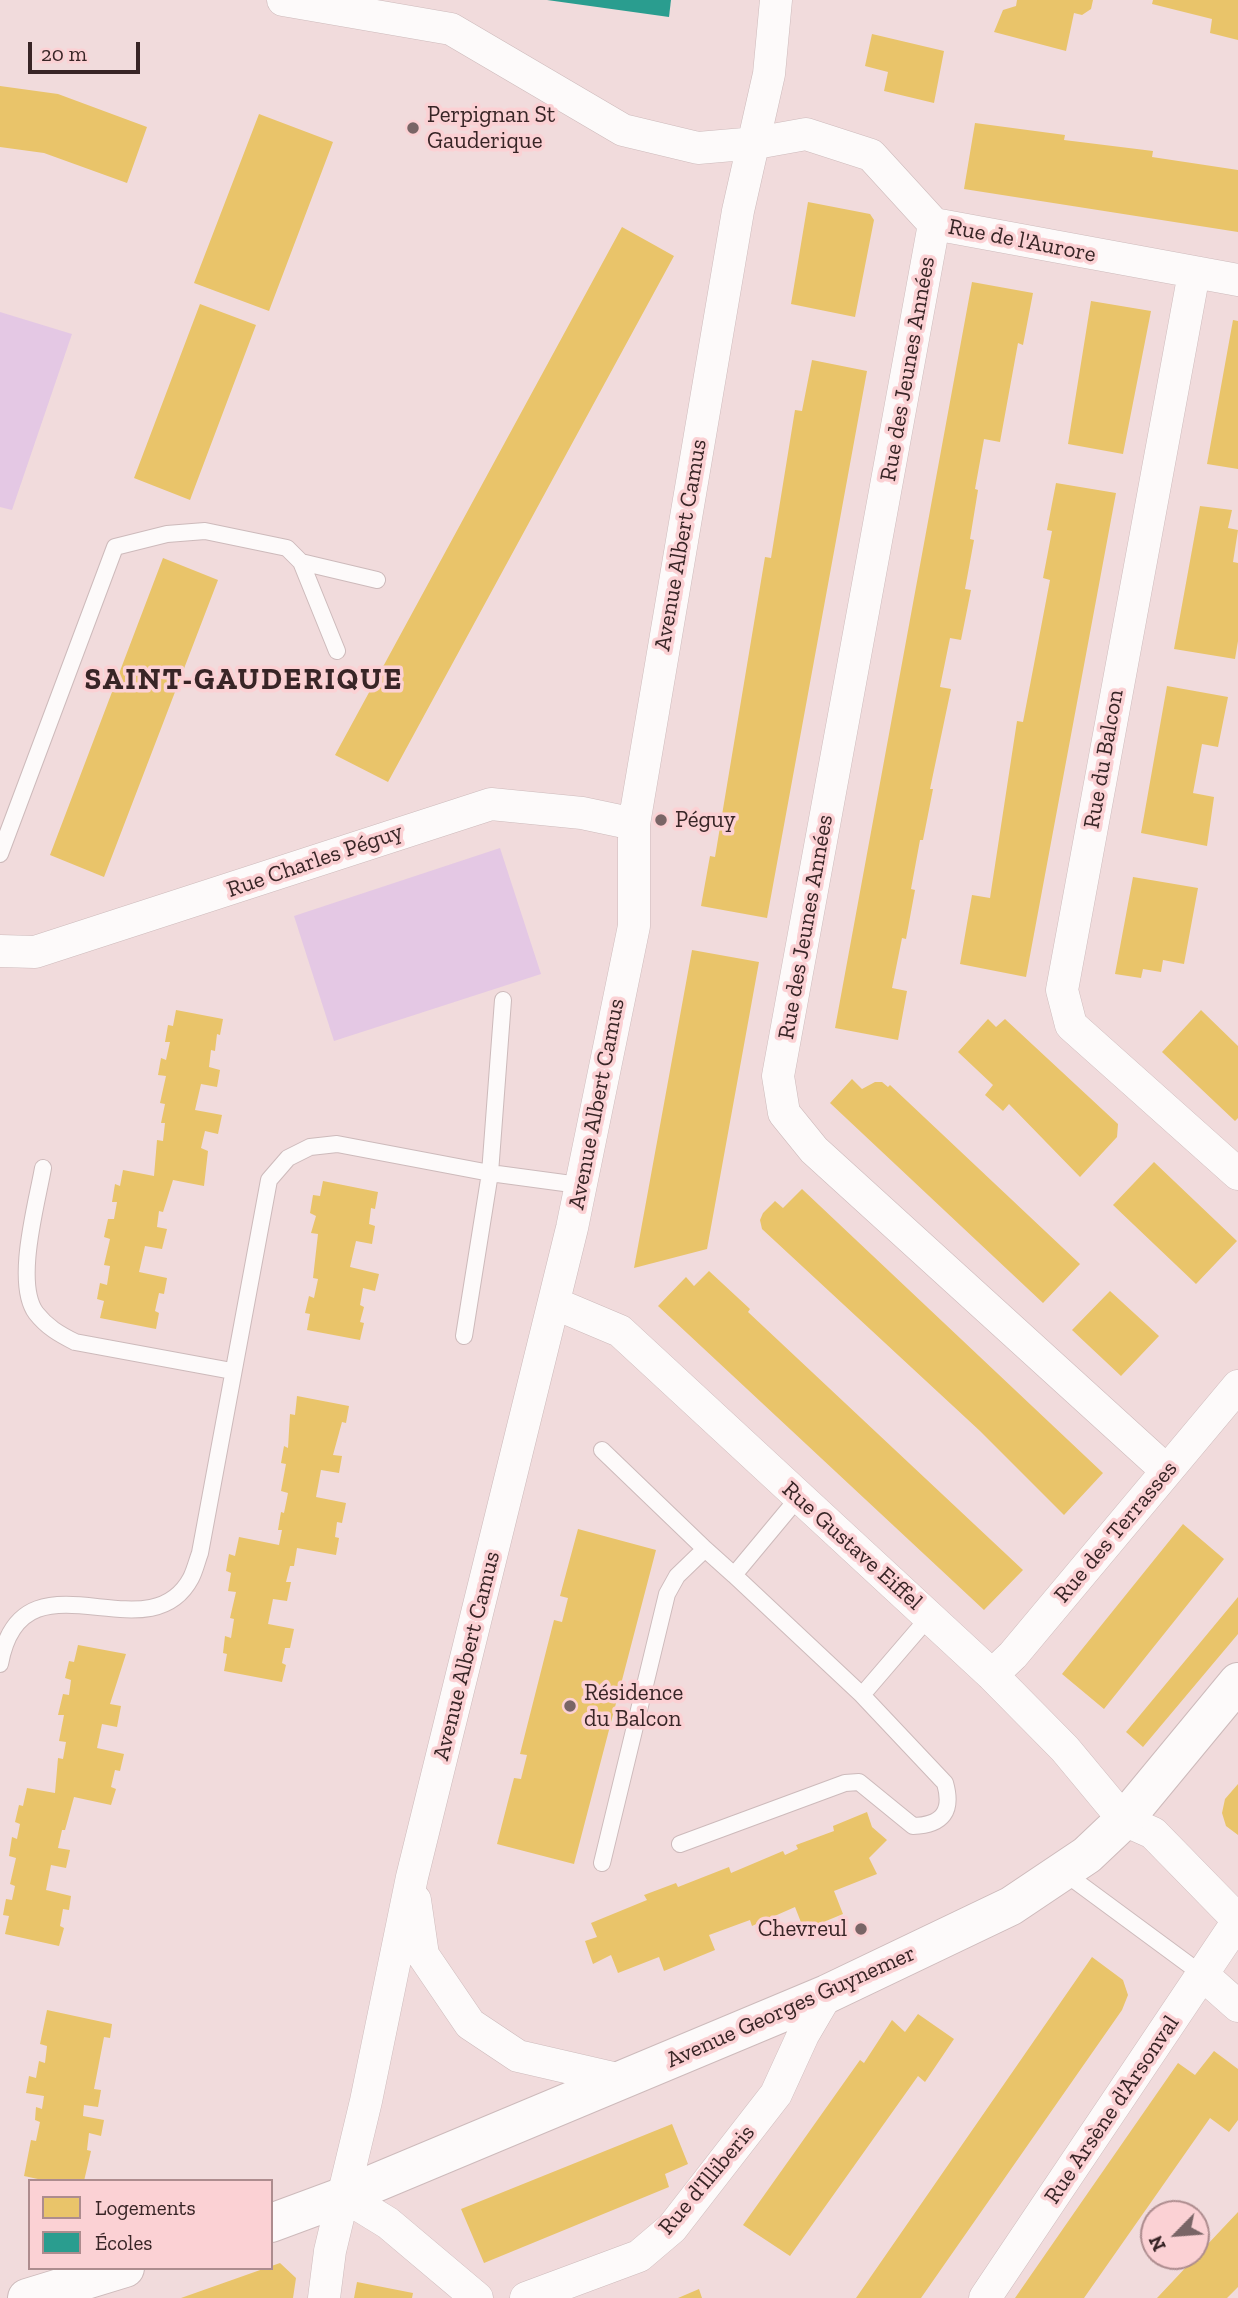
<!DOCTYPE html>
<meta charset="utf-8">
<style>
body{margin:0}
#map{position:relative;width:1238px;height:2298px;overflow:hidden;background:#f1dbdc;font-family:"Zilla Slab",serif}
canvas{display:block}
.legend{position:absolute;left:28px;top:2179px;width:245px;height:91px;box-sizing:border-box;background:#fbd1d4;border:2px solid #ad8c8e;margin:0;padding:9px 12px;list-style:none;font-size:21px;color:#382526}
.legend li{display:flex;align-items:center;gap:14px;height:35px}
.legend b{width:35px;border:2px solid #ad8c8e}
.north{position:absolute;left:1140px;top:2200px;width:70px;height:70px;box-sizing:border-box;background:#fbd1d4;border:2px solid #ad8c8e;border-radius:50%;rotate:245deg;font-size:19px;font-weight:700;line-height:28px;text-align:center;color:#382526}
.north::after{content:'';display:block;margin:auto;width:24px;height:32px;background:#796566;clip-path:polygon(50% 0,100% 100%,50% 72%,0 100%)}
.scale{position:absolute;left:28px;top:42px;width:112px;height:32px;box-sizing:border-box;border:4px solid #382526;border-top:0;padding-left:9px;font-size:21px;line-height:24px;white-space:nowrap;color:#382526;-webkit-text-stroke:5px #fbd1d4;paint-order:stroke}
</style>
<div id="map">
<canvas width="1238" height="2298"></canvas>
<ul class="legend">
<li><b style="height:19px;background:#e9c46a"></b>Logements</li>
<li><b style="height:19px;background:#2a9d8f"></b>Écoles</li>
</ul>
<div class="north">N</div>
<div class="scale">20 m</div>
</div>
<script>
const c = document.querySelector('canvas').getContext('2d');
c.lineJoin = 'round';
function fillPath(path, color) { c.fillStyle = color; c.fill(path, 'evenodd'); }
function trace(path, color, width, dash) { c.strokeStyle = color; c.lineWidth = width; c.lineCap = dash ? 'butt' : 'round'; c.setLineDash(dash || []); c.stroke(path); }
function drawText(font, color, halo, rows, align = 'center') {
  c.font = font + ' "Zilla Slab",serif'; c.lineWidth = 7; c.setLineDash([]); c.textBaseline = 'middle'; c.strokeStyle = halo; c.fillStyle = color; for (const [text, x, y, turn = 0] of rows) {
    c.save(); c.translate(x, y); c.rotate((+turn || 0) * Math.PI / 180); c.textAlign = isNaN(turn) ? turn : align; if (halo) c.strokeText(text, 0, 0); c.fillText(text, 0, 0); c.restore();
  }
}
const green = new Path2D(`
 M 0,312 L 72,334 L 12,510 L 0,507 Z
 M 500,848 L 541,974 L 334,1041 L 294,916 Z`);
const homes = new Path2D(`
 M 1017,0 L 1093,0 L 1091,9 L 1082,15 L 1074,13 L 1066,51 L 994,32 L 1003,10 L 1016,6 Z
 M 1153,0 L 1238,0 L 1238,40 L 1210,33 L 1212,19 L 1152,4 Z
 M 872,34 L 944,51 L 934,103 L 884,91 L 888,72 L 865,66 Z
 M 0,86 L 58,94 L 147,127 L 127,183 L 44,153 L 0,147 Z
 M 259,114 L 333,142 L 269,311 L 194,283 Z
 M 975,123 L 1065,135 L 1064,140 L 1153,151 L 1152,157 L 1238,170 L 1238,232 L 964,189 Z
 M 808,202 L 870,214 L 874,220 L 855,317 L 791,304 Z
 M 622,227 L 674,256 L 388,782 L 335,755 Z
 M 972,282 L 1033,293 L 1023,345 L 1018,343 L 1000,442 L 984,439 L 975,489 L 978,490 L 970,539 L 974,540 L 965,589 L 971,590 L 961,640 L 950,638 L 940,687 L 951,689 L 930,789 L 933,789 L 923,840 L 920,840 L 911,889 L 915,890 L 906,939 L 902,938 L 892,988 L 907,991 L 898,1040 L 835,1028 Z
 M 1091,301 L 1151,311 L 1123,454 L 1068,444 Z
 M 200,304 L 256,325 L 190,500 L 134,478 Z
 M 1233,320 L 1238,321 L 1238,469 L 1207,464 Z
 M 812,360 L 867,371 L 767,918 L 701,906 L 710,856 L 715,857 L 765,557 L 771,558 L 795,410 L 802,411 Z
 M 1056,483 L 1116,493 L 1026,977 L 960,964 L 972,895 L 990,898 L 1017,721 L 1023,722 L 1050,580 L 1043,578 L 1052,531 L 1047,530 Z
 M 1200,506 L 1232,510 L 1228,528 L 1238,530 L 1233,562 L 1238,563 L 1238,641 L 1235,659 L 1174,649 Z
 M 163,558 L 218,580 L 104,877 L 50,855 Z
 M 1167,686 L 1228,697 L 1218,747 L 1202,744 L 1193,793 L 1214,797 L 1207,846 L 1141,833 Z
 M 1133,877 L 1198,888 L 1184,964 L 1163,960 L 1161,972 L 1143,969 L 1141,978 L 1115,974 Z
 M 692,950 L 759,962 L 707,1249 L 634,1268 Z
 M 176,1010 L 223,1019 L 220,1035 L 217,1034 L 215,1051 L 211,1050 L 209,1067 L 220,1070 L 217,1087 L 201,1084 L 195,1110 L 222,1115 L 218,1134 L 205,1131 L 201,1148 L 208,1151 L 204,1186 L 173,1180 L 163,1212 L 159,1211 L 157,1227 L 167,1229 L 162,1249 L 145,1246 L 139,1272 L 167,1278 L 164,1294 L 159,1293 L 155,1311 L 159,1313 L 156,1329 L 100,1318 L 104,1301 L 97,1299 L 100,1283 L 107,1285 L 110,1266 L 104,1265 L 110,1239 L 104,1237 L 108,1219 L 114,1219 L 117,1202 L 112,1202 L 115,1184 L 120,1186 L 123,1170 L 154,1176 L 157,1140 L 163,1141 L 165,1123 L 161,1123 L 165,1104 L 160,1103 L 166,1076 L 158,1075 L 161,1058 L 166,1060 L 170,1042 L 165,1042 L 168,1025 L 173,1026 Z
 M 1201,1010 L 1238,1046 L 1238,1118 L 1235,1121 L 1162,1052 Z
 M 988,1019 L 996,1027 L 1005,1019 L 1118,1124 L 1117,1137 L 1080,1177 L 1009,1104 L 1003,1111 L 985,1095 L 993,1085 L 958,1052 Z
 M 852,1079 L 862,1089 L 875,1082 L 882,1082 L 888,1087 L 890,1085 L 1080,1264 L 1043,1303 L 830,1103 Z
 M 1154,1162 L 1237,1241 L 1196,1284 L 1113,1205 Z
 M 323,1181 L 378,1192 L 375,1209 L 371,1208 L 369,1224 L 375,1226 L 372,1244 L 356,1241 L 350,1267 L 379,1274 L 375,1291 L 363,1288 L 360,1305 L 364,1307 L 360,1322 L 364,1323 L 360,1340 L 307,1330 L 310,1314 L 305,1313 L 309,1296 L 314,1298 L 318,1279 L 313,1278 L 318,1234 L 311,1233 L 316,1216 L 310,1213 L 313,1195 L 320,1196 Z
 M 802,1189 L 1103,1473 L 1064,1515 L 980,1431 L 762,1229 L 760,1220 L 763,1213 L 775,1201 L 783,1208 Z
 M 709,1271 L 750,1309 L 748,1312 L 1023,1570 L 984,1610 L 658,1306 L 686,1277 L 694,1286 Z
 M 1110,1291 L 1159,1336 L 1121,1376 L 1072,1330 Z
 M 297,1396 L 349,1406 L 346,1423 L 342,1422 L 333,1455 L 342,1456 L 339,1473 L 321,1470 L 316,1497 L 346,1503 L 342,1523 L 337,1522 L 335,1537 L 339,1538 L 336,1555 L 297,1548 L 294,1566 L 290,1566 L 286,1582 L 291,1582 L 287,1601 L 273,1599 L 268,1624 L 294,1629 L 290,1648 L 285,1648 L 282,1663 L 286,1665 L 282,1682 L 224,1671 L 227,1654 L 223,1653 L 225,1636 L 231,1638 L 234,1619 L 230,1618 L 236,1592 L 228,1591 L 231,1573 L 226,1571 L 229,1554 L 235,1556 L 239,1537 L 279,1545 L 282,1530 L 278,1530 L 281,1512 L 284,1513 L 288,1493 L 281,1491 L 286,1464 L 281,1463 L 284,1446 L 288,1448 L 290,1414 L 295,1415 Z
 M 1183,1524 L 1224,1559 L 1104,1709 L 1062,1674 Z
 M 578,1529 L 656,1550 L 574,1864 L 497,1844 L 514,1778 L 521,1779 L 527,1755 L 520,1754 L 554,1620 L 562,1622 L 568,1598 L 560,1596 Z
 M 1238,1597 L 1238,1634 L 1143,1747 L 1126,1732 Z
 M 78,1645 L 126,1654 L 110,1704 L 121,1706 L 117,1727 L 102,1724 L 97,1748 L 124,1754 L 120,1771 L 115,1770 L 111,1787 L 116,1789 L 111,1805 L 74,1797 L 65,1830 L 62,1830 L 58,1848 L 70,1850 L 66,1868 L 51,1865 L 46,1890 L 71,1896 L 69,1910 L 63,1909 L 60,1926 L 64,1928 L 59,1946 L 5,1934 L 9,1916 L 3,1915 L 6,1899 L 12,1900 L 15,1886 L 10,1884 L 16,1858 L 9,1856 L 12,1837 L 17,1839 L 20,1824 L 15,1822 L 19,1805 L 23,1806 L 27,1788 L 55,1793 L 58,1758 L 63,1759 L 66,1742 L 59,1741 L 64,1715 L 58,1715 L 63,1694 L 69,1695 L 71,1680 L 65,1678 L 69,1661 L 74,1662 Z
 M 1238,1784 L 1238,1835 L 1226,1826 L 1222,1813 L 1225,1799 Z
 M 867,1812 L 872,1827 L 887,1840 L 869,1858 L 877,1874 L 834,1891 L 843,1914 L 804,1930 L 795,1907 L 752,1926 L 750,1920 L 709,1935 L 715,1950 L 664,1971 L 659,1957 L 618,1973 L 611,1955 L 593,1964 L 585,1941 L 597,1937 L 591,1923 L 647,1900 L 644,1895 L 676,1883 L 678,1887 L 729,1867 L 731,1873 L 783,1851 L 785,1855 L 798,1849 L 796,1845 L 834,1831 L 833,1826 Z
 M 1092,1957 L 1123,1980 L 1128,1995 L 1122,2010 L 921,2298 L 856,2298 Z
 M 47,2010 L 112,2024 L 110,2038 L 104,2037 L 94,2089 L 101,2090 L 98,2107 L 84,2105 L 83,2116 L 104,2120 L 101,2136 L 89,2133 L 87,2150 L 91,2151 L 84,2181 L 47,2181 L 24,2176 L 31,2140 L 36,2141 L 40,2122 L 35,2120 L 36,2107 L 42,2109 L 44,2096 L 26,2093 L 29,2076 L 36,2078 L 39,2061 L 45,2063 L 47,2046 L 40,2044 Z
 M 918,2014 L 954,2039 L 925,2082 L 918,2076 L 790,2256 L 743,2225 L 860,2060 L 864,2063 L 892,2020 L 905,2032 Z
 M 1214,2051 L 1238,2069 L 1238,2120 L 1229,2132 L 1210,2118 L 1084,2298 L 1015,2298 L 1178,2063 L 1195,2075 Z
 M 672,2124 L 688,2164 L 665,2174 L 669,2187 L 484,2263 L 461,2209 Z
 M 1238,2212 L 1238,2287 L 1227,2298 L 1157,2298 Z
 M 280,2263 L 296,2278 L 293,2298 L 181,2298 Z
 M 357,2282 L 413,2293 L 412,2298 L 354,2298 Z
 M 699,2289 L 702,2298 L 678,2298 Z`);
const schools = new Path2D(`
 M 547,0 L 671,0 L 669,17 Z`);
const lane = new Path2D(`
 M 337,651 L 301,562 L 377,580
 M 0,854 L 115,547 L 167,534 L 205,531 L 287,548 L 301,562
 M 43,1168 C 37,1203 14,1283 36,1313 C 47,1327 59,1334 75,1342 L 232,1371
 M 464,1336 L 490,1173 L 503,1000
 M 602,1450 L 705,1549
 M 798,1498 L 734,1575 L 862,1695 L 929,1617
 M 0,1664 C 22,1543 148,1659 191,1578 C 195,1570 197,1561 200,1553 L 269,1180 L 288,1158 L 310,1147 L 337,1144 L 490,1173 L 579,1185
 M 680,1844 L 845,1783 L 859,1782 L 913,1826 C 943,1825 953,1811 945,1783 L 862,1695
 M 602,1863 L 667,1594 L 677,1576 L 705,1549 L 734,1575
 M 1062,1871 L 1203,1975`);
const street = new Path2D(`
 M 283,0 L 451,29 L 623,130 L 698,148 L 756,143 L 806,134 L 871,155 L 934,224 L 1238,280
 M 934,224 L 778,1076 L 784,1113 L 814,1150 L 1167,1471
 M 1194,273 L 1062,990 L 1071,1025 L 1238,1174
 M 0,951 L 35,952 L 491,804 L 582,813 L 634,824
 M 556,1304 L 620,1331 L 992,1675 L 1065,1749 L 1124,1820 L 1153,1833 L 1238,1920
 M 992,1675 L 1013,1655 L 1238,1386
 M 415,1900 L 423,1955 L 470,2024 L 518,2056 L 622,2080
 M 1203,1975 L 1238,2006
 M 344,2196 L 388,2223 L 477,2298
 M 324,2298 L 330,2251 L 366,2101 L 412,1877 L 572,1228 L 634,926 L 634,824 L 738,211 L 769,74 L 776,0
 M 526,2298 L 639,2256 L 672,2228 L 776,2094 L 803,2035 L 827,1994
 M 985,2298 L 1238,1921`);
const secondary = new Path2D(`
 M 271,2223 L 344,2196 L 827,1994 L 1011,1906 L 1087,1855 L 1124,1820 L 1238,1682
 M 27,2298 L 125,2268`);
const markers = [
 [413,128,7,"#796566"],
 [661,820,7,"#796566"],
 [570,1706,7,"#796566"],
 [861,1929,7,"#796566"]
];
const poiNames = [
 ["Perpignan St",427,115],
 ["Gauderique",427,141],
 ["Péguy",675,820],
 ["Résidence",584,1693],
 ["du Balcon",584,1719],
 ["Chevreul",847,1929,"right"]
];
const streetNames = [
 ["Rue de l'Aurore",1022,241,11],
 ["Rue des Jeunes Années",908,369,-80],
 ["Avenue Albert Camus",681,545,-80],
 ["Rue du Balcon",1104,759,-80],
 ["Rue Charles Péguy",315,861,-19],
 ["Rue des Jeunes Années",806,927,-80],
 ["Avenue Albert Camus",597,1104,-79],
 ["Rue des Terrasses",1116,1532,-50],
 ["Rue Gustave Eiffel",852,1546,42],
 ["Avenue Albert Camus",467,1656,-76],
 ["Avenue Georges Guynemer",791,2007,-24],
 ["Rue Arsène d'Arsonval",1112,2110,-56],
 ["Rue d'Illiberis",707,2180,-50]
];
const districtNames = [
 ["SAINT-GAUDERIQUE",244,680]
];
fillPath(green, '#e4c8e4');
fillPath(homes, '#e9c46a');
fillPath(schools, '#2a9d8f');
trace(lane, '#cdbabb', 18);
trace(street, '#cdbabb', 33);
trace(secondary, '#cdbabb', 40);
trace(lane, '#fdfafa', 16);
trace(street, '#fdfafa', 32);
trace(secondary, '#fdfafa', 38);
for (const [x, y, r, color] of markers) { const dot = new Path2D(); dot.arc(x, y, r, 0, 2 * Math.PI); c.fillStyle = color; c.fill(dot); trace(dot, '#fbd1d4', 2.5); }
drawText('23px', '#382526', '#fbd1d4', poiNames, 'left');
drawText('23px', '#382526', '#fbd1d4', streetNames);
c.letterSpacing = '2px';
drawText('bold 30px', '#382526', '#fbd1d4', districtNames);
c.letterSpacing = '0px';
</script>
